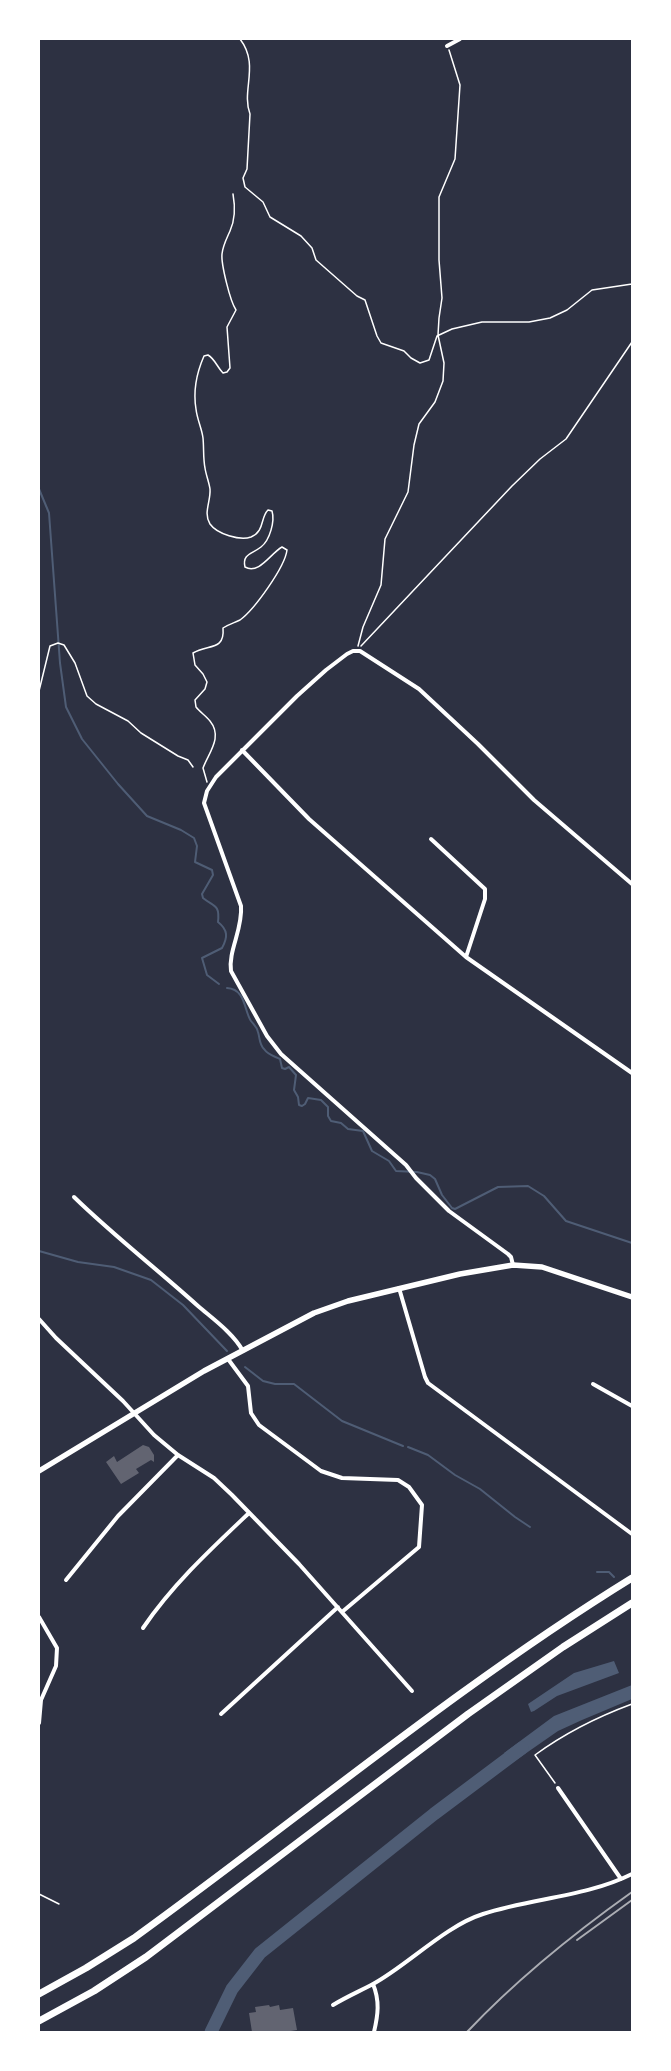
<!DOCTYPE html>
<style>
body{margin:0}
#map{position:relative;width:671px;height:2071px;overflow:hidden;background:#2d3142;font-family:Cabin,sans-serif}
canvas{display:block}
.frame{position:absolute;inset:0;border:40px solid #fff;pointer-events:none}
</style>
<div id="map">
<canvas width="671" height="2071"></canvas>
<div class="frame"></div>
</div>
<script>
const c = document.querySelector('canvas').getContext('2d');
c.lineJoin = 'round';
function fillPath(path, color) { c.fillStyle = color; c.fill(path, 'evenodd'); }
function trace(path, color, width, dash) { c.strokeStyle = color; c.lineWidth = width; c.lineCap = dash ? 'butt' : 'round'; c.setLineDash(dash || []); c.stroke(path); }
const water = new Path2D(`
 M 614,1661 L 619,1673 L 557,1696 L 534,1711 L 531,1712 L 528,1704 L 574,1673 Z
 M 632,1685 L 632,1699 L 582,1720 L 558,1731 L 512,1763 L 504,1753 L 554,1716 Z`);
const stream = new Path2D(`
 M 39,489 L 49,513 L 60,663 L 66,707 L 82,739 L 118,784 L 147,816 L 181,830 L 194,838 L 197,846 L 195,862 L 212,870 L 213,875 L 202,894 L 203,898 C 214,907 220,904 218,922 C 228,930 228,937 222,948 L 202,958 L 207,975 L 219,984
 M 227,988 C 246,989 244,1011 251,1021 C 254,1025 257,1027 258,1032 C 260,1038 259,1044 264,1049 C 268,1055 274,1056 280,1059 L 282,1068 L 285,1069 L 289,1067 L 296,1075 L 294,1090 L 298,1097 L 299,1105 L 302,1106 L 305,1104 L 308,1098 L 321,1100 L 328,1107 L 328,1116 L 331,1121 L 341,1123 L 348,1129 L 363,1131 L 372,1151 L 389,1161 L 396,1171 L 417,1172 L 430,1175 L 435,1179 L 442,1195 L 452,1208 L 455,1209 L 498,1187 L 528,1186 L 544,1196 L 566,1221 L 632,1243
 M 39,1251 L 78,1262 L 114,1267 L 151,1280 L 183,1305 L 227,1351
 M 245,1367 L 263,1381 L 275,1384 L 294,1384 L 342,1421 L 403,1446
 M 408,1447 L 428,1455 L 455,1475 L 480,1489 L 515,1517 L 530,1527
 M 597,1572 L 609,1572 L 614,1577`);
const river = new Path2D(`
 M 211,2032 L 232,1989 L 260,1953 L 434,1814 L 522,1748`);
const building = new Path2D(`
 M 143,1445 L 149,1447 L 154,1455 L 154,1462 L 151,1460 L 136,1469 L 139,1473 L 121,1484 L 106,1462 L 114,1456 L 117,1462 Z
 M 269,2005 L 270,2007 L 279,2005 L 280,2010 L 293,2008 L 297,2030 L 285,2032 L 252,2032 L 249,2013 L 256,2012 L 255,2007 Z`);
const path = new Path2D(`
 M 240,39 C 260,65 241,90 250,114 L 247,169 L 243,178 L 245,187 L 263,202 L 270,217 L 301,236 L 312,248 L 316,260 L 357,296 L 365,300 L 377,336 L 381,343 L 404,351 L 411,358 L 420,363 L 429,360 L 437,336 L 452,329 L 482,322 L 529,322 L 550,318 L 567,310 L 592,290 L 632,284
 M 358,646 L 363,627 L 381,585 L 385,539 L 408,492 L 414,445 L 419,424 L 435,402 L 443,381 L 444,363 L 438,335 L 439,318 L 442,298 L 439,260 L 439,197 L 455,159 L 460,85 L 449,50
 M 361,646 L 512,486 L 540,459 L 566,439 L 632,342
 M 39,691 L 50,646 L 58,643 L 64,645 L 75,663 L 87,696 L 96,704 L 128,721 L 141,733 L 178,756 L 188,760 L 193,767
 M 207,782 L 203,768 C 209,752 223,737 210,721 C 206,716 200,712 196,707 L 195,700 L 205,689 L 207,682 L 203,674 L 195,665 L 193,653 C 208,644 225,651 223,628 C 229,624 234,623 240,620 C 254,610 285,567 287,550 L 282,547 C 271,553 259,575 245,567 C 242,554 252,554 261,547 C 270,540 275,521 272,511 L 268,510 C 260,518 265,531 251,537 C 240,541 217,534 210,524 C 203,513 211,501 210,489 C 209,482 206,475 205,468 C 203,458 204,448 203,438 C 202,429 197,419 196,409 C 193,391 197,372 204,356 L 208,355 C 215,359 217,367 223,373 L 227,372 L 230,368 L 227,327 L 236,310 C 230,301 221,264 222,254 C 223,245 227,238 230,231 C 235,220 235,205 233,194
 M 555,1783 L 535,1755 C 565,1733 597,1717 632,1704
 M 39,1894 L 59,1904`);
const minor = new Path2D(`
 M 447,46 L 460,39
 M 242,750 L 309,819 L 466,957 L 632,1073
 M 431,839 L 485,889 L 485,899 L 466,957
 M 74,1197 C 113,1235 157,1269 198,1306 C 213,1319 233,1333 243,1351
 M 513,1265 L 511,1257 L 508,1254 L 449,1211 L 416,1178 L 406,1165 L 281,1054 L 267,1036 L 231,971 C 228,951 243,929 241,906 L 204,803 L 207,791 L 216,777 L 297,696 L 326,670 L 347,654 L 353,651 L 360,651 L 419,689 L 478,744 L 534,800 L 632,884
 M 399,1288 L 425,1377 L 428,1383 L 632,1534
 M 39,1319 L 56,1338 L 123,1401 L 154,1435 L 178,1455 L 214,1478 L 232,1495 L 299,1564 L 412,1691
 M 228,1359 L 248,1386 L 251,1413 L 259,1425 L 321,1471 L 342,1478 L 398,1480 L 409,1487 L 422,1505 L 419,1547 L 342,1612
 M 593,1384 L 632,1406
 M 66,1580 L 118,1516 L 178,1455
 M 39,1617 L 57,1648 L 56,1666 L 41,1700 L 39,1723
 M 143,1628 C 173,1584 211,1549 249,1513
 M 221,1714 L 338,1607
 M 558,1788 L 621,1879
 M 373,1984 C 380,2001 378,2015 374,2032
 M 333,2005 C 346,1997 360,1991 373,1984 C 408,1965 445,1926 483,1914 C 532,1898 586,1897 632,1874`);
const secondary = new Path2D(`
 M 39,1471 L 204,1371 L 314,1313 L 348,1301 L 460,1274 L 513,1265 L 542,1267 L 632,1297`);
const motorway = new Path2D(`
 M 39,1994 L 86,1968 L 134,1938 C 300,1818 457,1686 632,1578
 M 39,2021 L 94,1991 L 146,1957 L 468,1714 L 563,1647 L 632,1603`);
const rail = new Path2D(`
 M 577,1940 L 632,1900
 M 467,2032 C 517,1979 573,1934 632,1892`);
fillPath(water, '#4f5d75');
trace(stream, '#4f5d75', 2);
trace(river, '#4f5d75', 13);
fillPath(building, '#626471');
trace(path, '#fff', 1.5);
trace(minor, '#fff', 4);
trace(secondary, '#fff', 5.5);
trace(motorway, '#fff', 7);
trace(rail, '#abadb3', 2);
</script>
